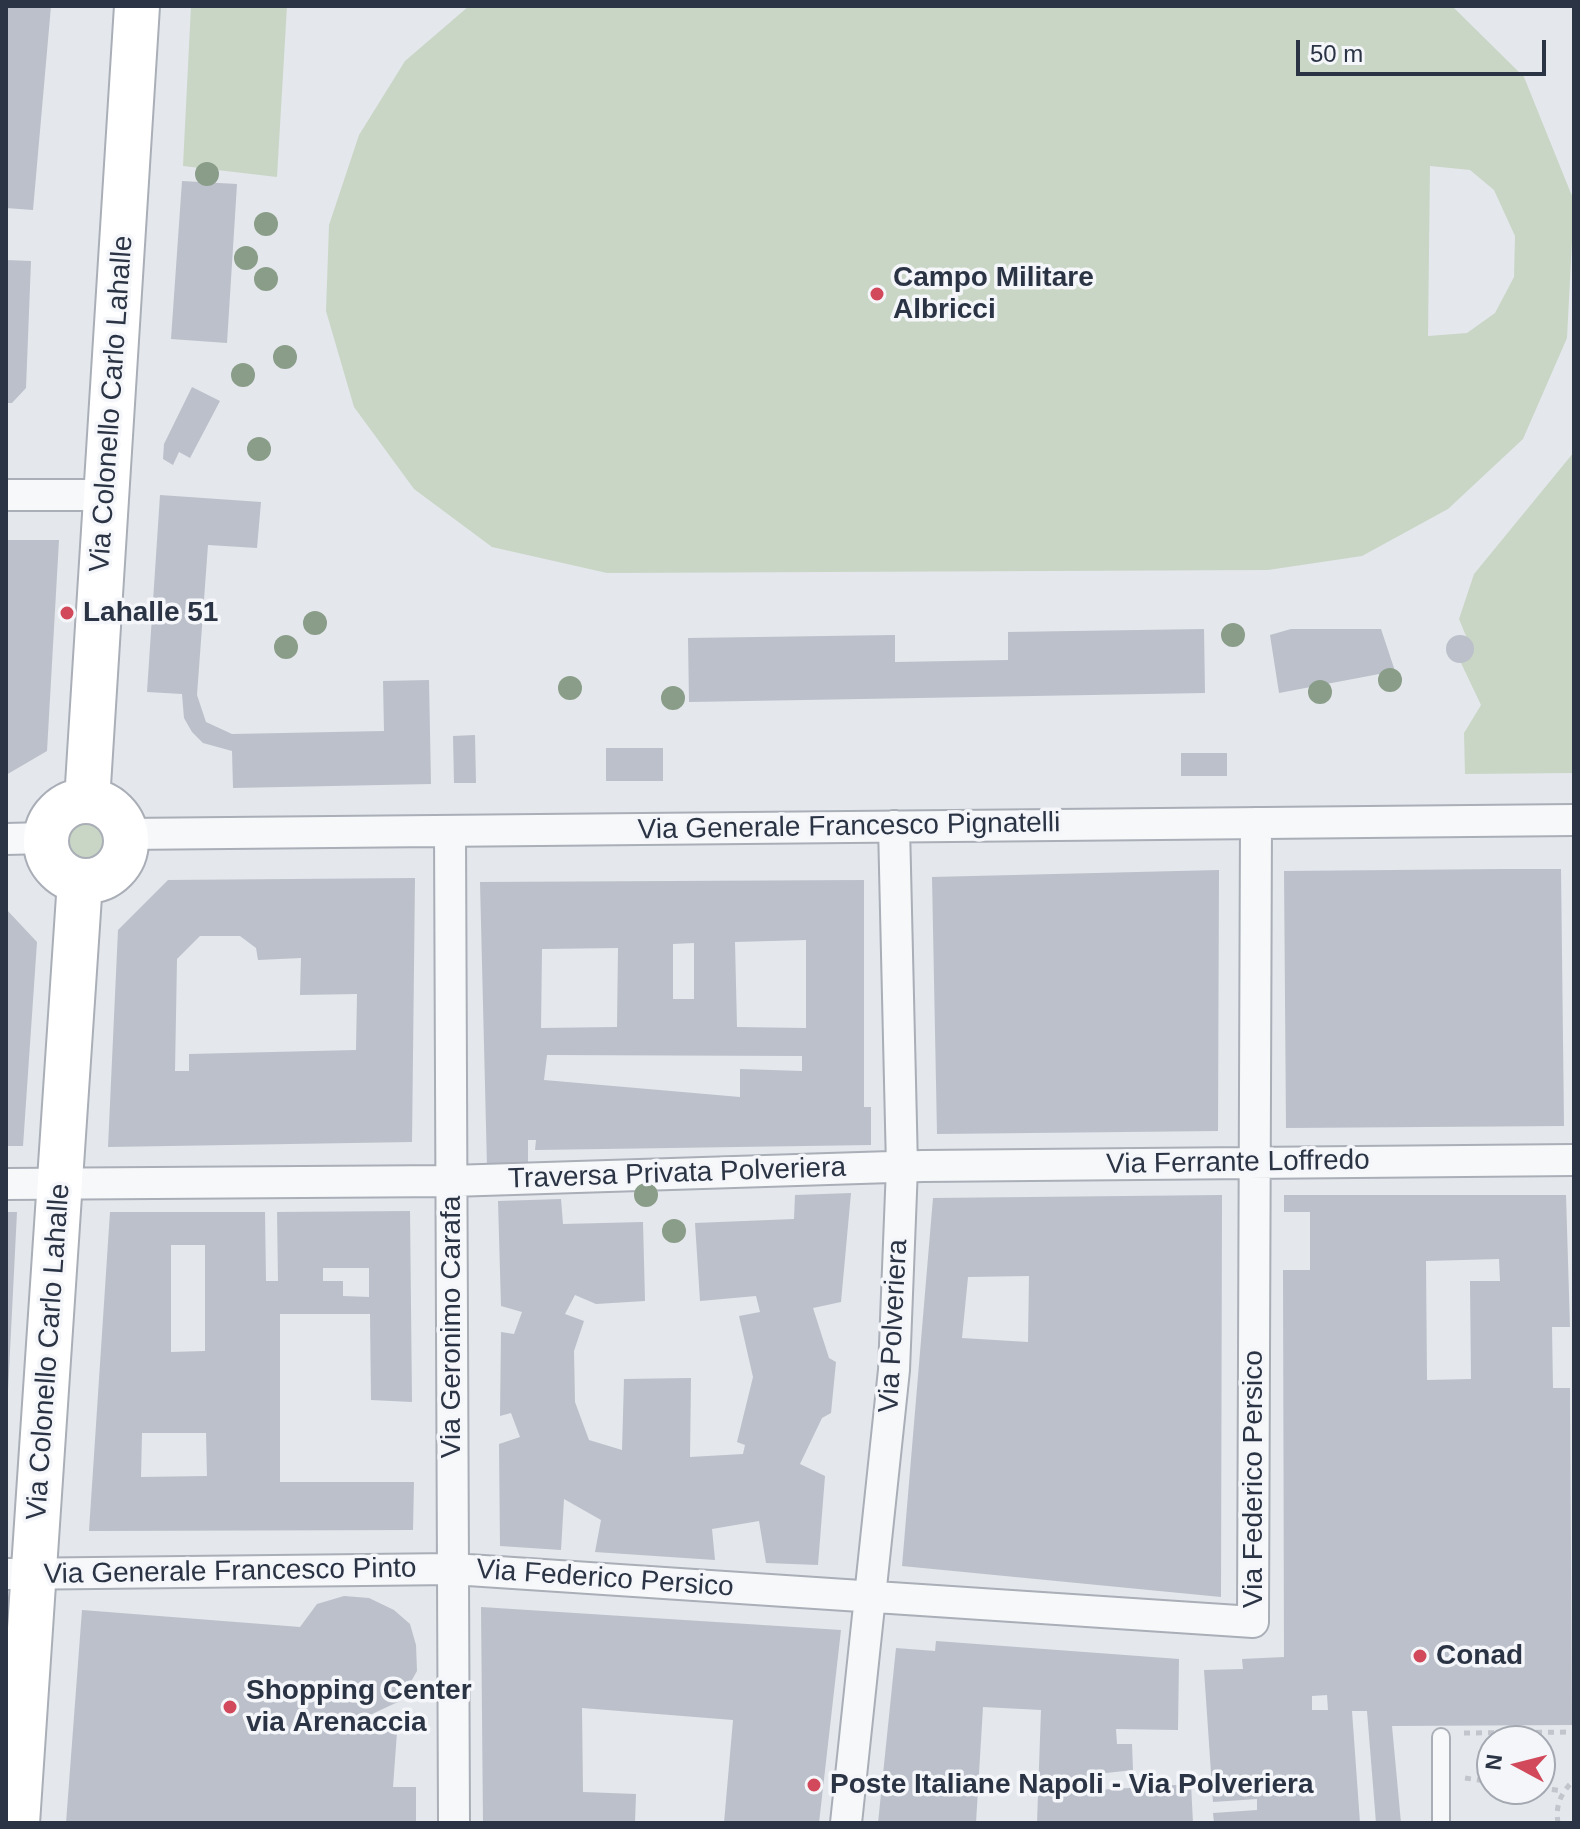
<!DOCTYPE html>
<style>
body{margin:0}
#map{position:relative;width:1580px;height:1829px;overflow:hidden;background:#e4e7ec;font-family:Helvetica,sans-serif}
canvas{display:block}
.frame{position:absolute;inset:0;border:8px solid #2b3445;pointer-events:none}
.north{position:absolute;left:1476px;top:1725px;width:80px;height:80px;box-sizing:border-box;background:#f4f6f9;border:2px solid #a4a8b1;border-radius:50%;rotate:277deg;font-size:22px;font-weight:700;line-height:32px;text-align:center;color:#2b3445}
.north::after{content:'';display:block;margin:auto;width:28px;height:36px;background:#d1495b;clip-path:polygon(50% 0,100% 100%,50% 72%,0 100%)}
.scale{position:absolute;left:1296px;top:40px;width:250px;height:36px;box-sizing:border-box;border:4px solid #2b3445;border-top:0;padding-left:10px;font-size:24px;line-height:28px;white-space:nowrap;color:#2b3445;-webkit-text-stroke:6px #f4f6f9;paint-order:stroke}
</style>
<div id="map">
<canvas width="1580" height="1829"></canvas>
<div class="frame"></div>
<div class="north">N</div>
<div class="scale">50 m</div>
</div>
<script>
const c = document.querySelector('canvas').getContext('2d');
c.lineJoin = 'round';
function fillPath(path, color) { c.fillStyle = color; c.fill(path, 'evenodd'); }
function trace(path, color, width, dash) { c.strokeStyle = color; c.lineWidth = width; c.lineCap = dash ? 'butt' : 'round'; c.setLineDash(dash || []); c.stroke(path); }
function drawText(font, color, halo, rows, align = 'center') {
  c.font = font + ' Helvetica,sans-serif'; c.lineWidth = 7; c.setLineDash([]); c.textBaseline = 'middle'; c.strokeStyle = halo; c.fillStyle = color; for (const [text, x, y, turn = 0] of rows) {
    c.save(); c.translate(x, y); c.rotate((+turn || 0) * Math.PI / 180); c.textAlign = isNaN(turn) ? turn : align; if (halo) c.strokeText(text, 0, 0); c.fillText(text, 0, 0); c.restore();
  }
}
const green = new Path2D(`
 M 191,6 L 287,6 L 277,177 L 183,166 Z
 M 469,6 L 1452,6 L 1524,77 L 1574,201 L 1567,338 L 1523,439 L 1448,509 L 1362,556 L 1268,570 L 607,573 L 492,547 L 414,489 L 354,407 L 326,311 L 329,225 L 359,135 L 405,61 ZM 1430,166 L 1470,170 L 1494,190 L 1515,236 L 1514,277 L 1495,313 L 1467,333 L 1428,336 Z
 M 1574,452 L 1574,773 L 1465,774 L 1464,733 L 1481,705 L 1461,663 L 1473,653 L 1459,619 L 1474,574 Z
 M62 841a24 24 0 1 1 48 0a24 24 0 1 1-48 0Z`);
const building = new Path2D(`
 M 6,6 L 51,6 L 33,210 L 6,208 Z
 M 182,181 L 237,184 L 227,343 L 171,339 Z
 M 6,260 L 31,261 L 26,388 L 12,403 L 6,403 Z
 M 192,387 L 220,401 L 190,458 L 179,452 L 173,465 L 163,459 L 164,444 Z
 M 160,495 L 261,502 L 257,548 L 208,545 L 197,695 L 206,722 L 232,734 L 384,731 L 383,681 L 429,680 L 431,784 L 233,788 L 232,751 L 203,743 L 192,732 L 184,718 L 182,694 L 147,692 Z
 M 6,540 L 59,540 L 47,751 L 6,775 Z
 M 1204,629 L 1205,693 L 689,702 L 688,638 L 895,635 L 895,662 L 1008,660 L 1008,632 Z
 M 1291,629 L 1381,629 L 1395,671 L 1279,693 L 1270,635 Z
 M1446 649a14 14 0 1 1 28 0a14 14 0 1 1-28 0Z
 M 475,735 L 476,783 L 454,783 L 453,736 Z
 M 606,748 L 663,748 L 663,781 L 606,781 Z
 M 1181,753 L 1227,753 L 1227,776 L 1181,776 Z
 M 1503,869 L 1561,869 L 1564,1126 L 1286,1128 L 1284,871 Z
 M 1219,870 L 1218,1131 L 937,1134 L 932,877 Z
 M 415,878 L 412,1142 L 108,1147 L 118,930 L 168,880 ZM 200,936 L 240,936 L 256,948 L 258,960 L 301,958 L 300,995 L 357,994 L 356,1050 L 189,1054 L 189,1071 L 175,1071 L 177,959 Z
 M 864,880 L 864,1107 L 871,1107 L 871,1145 L 535,1150 L 536,1140 L 528,1140 L 528,1165 L 487,1167 L 480,882 ZM 806,940 L 806,1028 L 737,1027 L 735,942 ZM 694,943 L 694,999 L 673,999 L 673,944 ZM 618,948 L 617,1027 L 541,1028 L 542,949 ZM 547,1055 L 802,1056 L 802,1071 L 740,1069 L 740,1097 L 544,1080 Z
 M 6,909 L 37,942 L 23,1146 L 6,1146 Z
 M 851,1193 L 841,1302 L 813,1308 L 829,1358 L 836,1362 L 831,1413 L 822,1418 L 800,1464 L 825,1476 L 818,1565 L 766,1563 L 759,1521 L 712,1529 L 715,1560 L 595,1552 L 601,1520 L 564,1499 L 561,1550 L 500,1546 L 499,1444 L 520,1437 L 511,1413 L 500,1416 L 501,1332 L 514,1334 L 522,1312 L 501,1306 L 498,1201 L 561,1199 L 563,1224 L 643,1222 L 645,1301 L 596,1304 L 575,1295 L 565,1314 L 584,1321 L 574,1351 L 575,1402 L 589,1440 L 622,1450 L 624,1379 L 691,1378 L 690,1457 L 743,1454 L 745,1445 L 737,1442 L 753,1377 L 739,1316 L 760,1312 L 756,1296 L 700,1301 L 695,1223 L 794,1219 L 795,1195 Z
 M 1222,1195 L 1221,1597 L 902,1566 L 933,1198 ZM 1029,1276 L 1028,1342 L 962,1338 L 968,1277 Z
 M 1284,1195 L 1566,1195 L 1570,1327 L 1552,1327 L 1553,1388 L 1570,1388 L 1572,1725 L 1392,1726 L 1401,1823 L 1376,1823 L 1367,1711 L 1352,1711 L 1360,1823 L 1214,1823 L 1213,1813 L 1257,1810 L 1257,1799 L 1213,1802 L 1204,1670 L 1243,1669 L 1242,1659 L 1284,1657 L 1283,1270 L 1310,1270 L 1310,1212 L 1284,1212 ZM 1499,1259 L 1500,1281 L 1470,1281 L 1471,1379 L 1427,1380 L 1426,1261 ZM 1327,1695 L 1328,1710 L 1312,1710 L 1312,1696 Z
 M 410,1211 L 412,1402 L 371,1400 L 370,1314 L 280,1314 L 280,1482 L 414,1482 L 413,1530 L 89,1531 L 110,1212 L 265,1212 L 266,1281 L 278,1281 L 277,1212 ZM 171,1245 L 205,1245 L 205,1351 L 171,1352 ZM 323,1268 L 369,1268 L 369,1297 L 343,1296 L 343,1281 L 323,1281 ZM 142,1433 L 206,1433 L 207,1476 L 141,1477 Z
 M 6,1212 L 17,1212 L 8,1391 L 6,1391 Z
 M 344,1596 L 369,1598 L 394,1610 L 410,1624 L 416,1645 L 417,1671 L 400,1701 L 372,1714 L 355,1716 L 397,1732 L 393,1787 L 416,1787 L 416,1823 L 66,1823 L 82,1610 L 300,1627 L 317,1604 Z
 M 481,1607 L 841,1630 L 819,1823 L 724,1823 L 733,1720 L 582,1708 L 583,1792 L 636,1794 L 635,1823 L 483,1823 Z
 M 936,1641 L 1179,1659 L 1178,1730 L 1116,1729 L 1117,1744 L 1132,1744 L 1133,1770 L 1097,1774 L 1098,1790 L 1191,1784 L 1193,1823 L 1037,1823 L 1041,1710 L 983,1707 L 976,1823 L 878,1823 L 896,1648 L 935,1651 Z`);
const path = new Path2D(`
 M 1464,1733 L 1574,1732
 M 1465,1778 L 1492,1782
 M 1540,1788 L 1563,1791
 M 1558,1823 C 1555,1805 1561,1793 1574,1780`);
const lane = new Path2D(`
 M 1441,1823 L 1441,1737`);
const street = new Path2D(`
 M 6,495 L 107,495
 M 450,831 L 454,1823
 M 125,834 L 1574,820
 M 6,839 L 46,838
 M 6,1184 L 451,1181 L 923,1166 L 1574,1160
 M 6,1574 L 453,1569 L 1253,1622 L 1256,823
 M 846,1823 L 894,1370 L 902,1167 L 894,826`);
const secondary = new Path2D(`
 M 87,801 L 137,6
 M46 841a40 40 0 1 1 80 0a40 40 0 1 1-80 0Z
 M 17,1823 L 80,881`);
const trees = [
 [207,174],
 [266,224],
 [246,258],
 [266,279],
 [285,357],
 [243,375],
 [259,449],
 [315,623],
 [1233,635],
 [286,647],
 [1390,680],
 [570,688],
 [1320,692],
 [673,698],
 [646,1195],
 [674,1231]
];
const markers = [
 [877,294,8,"#d1495b"],
 [67,613,8,"#d1495b"],
 [1420,1656,8,"#d1495b"],
 [230,1707,8,"#d1495b"],
 [814,1785,8,"#d1495b"]
];
const poiNames = [
 ["Campo Militare",893,278],
 ["Albricci",893,310],
 ["Lahalle 51",83,613],
 ["Conad",1436,1656],
 ["Shopping Center",246,1691],
 ["via Arenaccia",246,1723],
 ["Poste Italiane Napoli - Via Polveriera",830,1785]
];
const streetNames = [
 ["Via Colonello Carlo Lahalle",112,404,-86],
 ["Via Generale Francesco Pignatelli",849,827,-1],
 ["Via Ferrante Loffredo",1238,1163,-1],
 ["Traversa Privata Polveriera",677,1174,-2],
 ["Via Polveriera",894,1326,-87],
 ["Via Geronimo Carafa",452,1327,-90],
 ["Via Colonello Carlo Lahalle",49,1352,-86],
 ["Via Federico Persico",1254,1479,-90],
 ["Via Generale Francesco Pinto",230,1572,-1],
 ["Via Federico Persico",605,1579,4]
];
fillPath(green, '#c9d6c5');
fillPath(building, '#bbc0ca');
trace(lane, '#a9aeb7', 20);
trace(street, '#a9aeb7', 34);
trace(secondary, '#a9aeb7', 48);
trace(path, '#c2c5cb', 5, [6, 6]);
trace(lane, '#f7f8fa', 16);
trace(street, '#f7f8fa', 30);
trace(secondary, '#fff', 44);
c.fillStyle = '#899d89';
for (const [x, y] of trees) { c.beginPath(); c.arc(x, y, 12, 0, 2 * Math.PI); c.fill(); }
for (const [x, y, r, color] of markers) { const dot = new Path2D(); dot.arc(x, y, r, 0, 2 * Math.PI); c.fillStyle = color; c.fill(dot); trace(dot, '#f4f6f9', 3); }
drawText('bold 28px', '#2b3445', '#f4f6f9', poiNames, 'left');
drawText('28px', '#2b3445', '#f4f6f9', streetNames);
</script>
